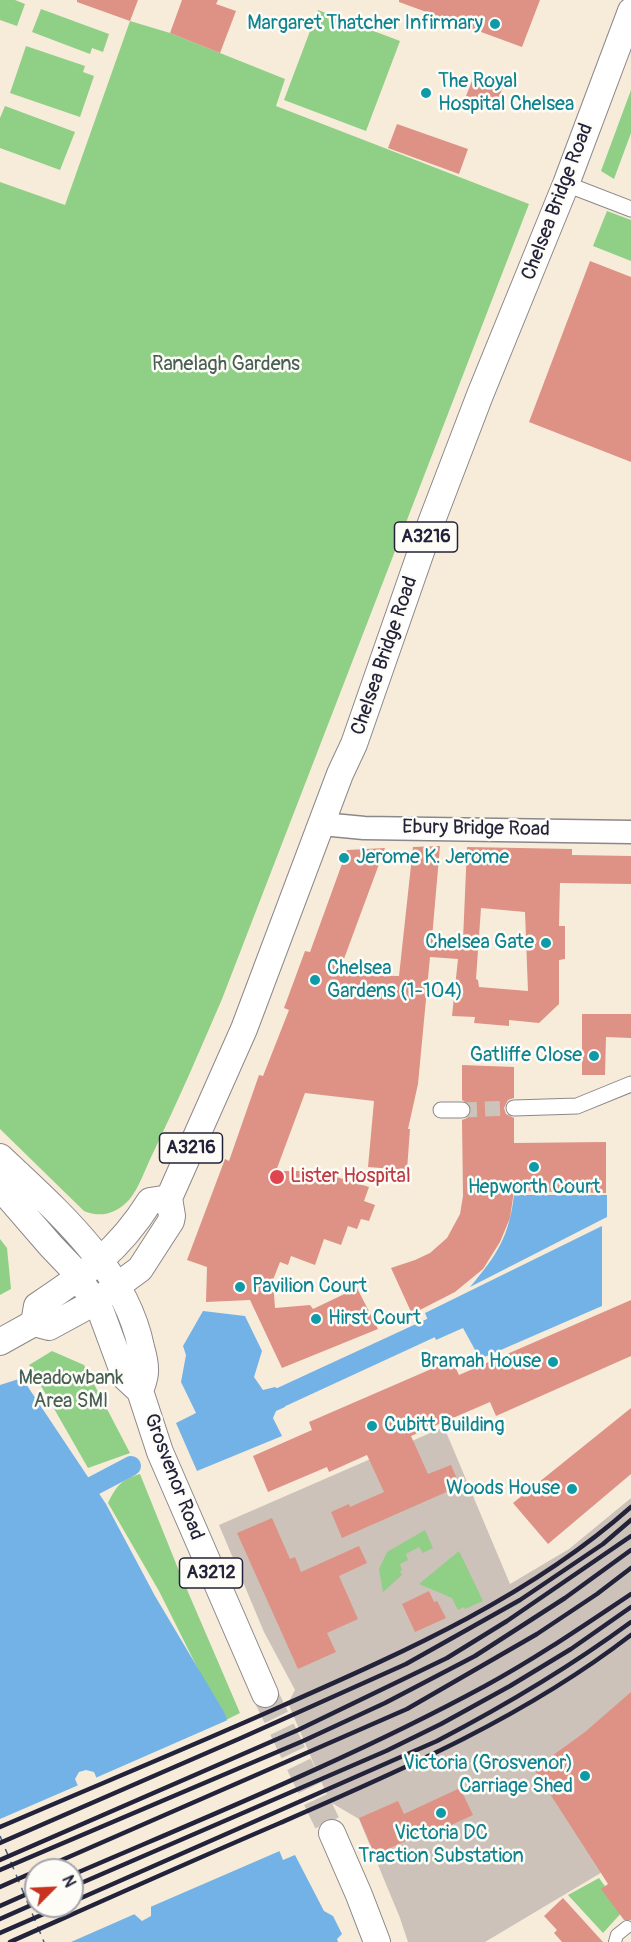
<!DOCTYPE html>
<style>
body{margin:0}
#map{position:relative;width:631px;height:1942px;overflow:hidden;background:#f7ecda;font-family:Pangolin,sans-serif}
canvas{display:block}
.north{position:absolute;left:24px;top:1858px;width:60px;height:60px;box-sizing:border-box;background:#fdfcf7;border:2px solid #a5a5ac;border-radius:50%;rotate:66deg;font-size:16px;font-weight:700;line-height:24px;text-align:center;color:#22223b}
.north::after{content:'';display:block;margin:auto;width:21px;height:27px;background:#c8321e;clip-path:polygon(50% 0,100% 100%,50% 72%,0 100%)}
</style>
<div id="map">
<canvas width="631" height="1942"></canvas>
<div class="north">N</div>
</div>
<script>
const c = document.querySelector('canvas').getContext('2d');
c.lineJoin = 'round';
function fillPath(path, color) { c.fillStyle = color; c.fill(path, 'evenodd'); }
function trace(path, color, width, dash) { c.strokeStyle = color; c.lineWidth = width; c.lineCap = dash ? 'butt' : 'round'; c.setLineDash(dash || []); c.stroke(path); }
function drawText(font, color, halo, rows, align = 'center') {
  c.font = font + ' Pangolin,sans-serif'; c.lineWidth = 5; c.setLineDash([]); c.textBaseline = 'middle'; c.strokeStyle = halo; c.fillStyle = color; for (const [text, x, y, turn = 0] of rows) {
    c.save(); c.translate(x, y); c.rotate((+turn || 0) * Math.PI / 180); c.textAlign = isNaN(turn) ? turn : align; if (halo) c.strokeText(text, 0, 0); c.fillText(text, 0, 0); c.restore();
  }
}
const industrial = new Path2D(`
 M 444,1427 L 510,1584 L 569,1549 L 631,1498 L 631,1852 L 599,1874 L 485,1942 L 408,1942 L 400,1918 L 359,1819 L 330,1802 L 288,1703 L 295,1690 L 264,1632 L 219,1525 Z`);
const green = new Path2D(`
 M 0,0 L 15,0 L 25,4 L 17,26 L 0,20 Z
 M 41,9 L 109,34 L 103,52 L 92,48 L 90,54 L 32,32 Z
 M 318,10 L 400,41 L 366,131 L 284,100 Z
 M 130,21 L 170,33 L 285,79 L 276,106 L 529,204 L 222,999 C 200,1050 178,1101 154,1151 C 146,1166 140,1187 129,1200 C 116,1214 100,1218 84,1211 L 0,1129 L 0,182 L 65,205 Z
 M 26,46 L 85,66 L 83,72 L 94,76 L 80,117 L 10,93 Z
 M 631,90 L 631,133 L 614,179 L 601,171 Z
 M 5,106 L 75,132 L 60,170 L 0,148 L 0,118 Z
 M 607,211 L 631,220 L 631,261 L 593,246 Z
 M 0,1239 L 7,1248 L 11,1289 L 0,1295 Z
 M 52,1351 L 84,1365 L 130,1453 L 88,1468 L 29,1365 Z
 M 140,1474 L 179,1571 L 240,1713 L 224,1721 L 159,1591 L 108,1503 C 117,1485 121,1480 140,1474 Z
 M 425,1530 L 433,1548 L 423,1553 L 419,1547 L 406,1554 L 408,1560 L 400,1564 L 402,1570 L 400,1572 L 402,1575 L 383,1592 L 379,1569 L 387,1552 Z
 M 459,1551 L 483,1601 L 465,1609 L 464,1607 L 458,1610 L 452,1598 L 419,1584 Z
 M 599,1878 L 623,1911 L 603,1933 L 568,1895 Z`);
const water = new Path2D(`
 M 514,1195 L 607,1195 L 607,1217 L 470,1287 C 497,1255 509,1237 514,1195 Z
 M 602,1226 L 602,1306 L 480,1359 L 463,1328 L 436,1340 L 425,1313 Z
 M 203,1311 L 245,1316 L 262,1351 L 254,1377 L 263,1390 L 275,1387 L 285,1394 L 285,1407 L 276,1411 L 273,1418 L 282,1436 L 197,1471 L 176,1423 L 196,1413 L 181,1382 L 186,1355 L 183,1346 Z
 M 0,1339 L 22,1378 L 106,1504 L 155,1596 L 224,1712 L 283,1860 L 295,1855 L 324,1911 L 333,1916 L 342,1934 L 337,1939 L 338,1942 L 0,1942 ZM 86,1770 L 94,1772 L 151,1907 L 151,1916 L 142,1921 L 134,1914 L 75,1779 L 79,1772 ZM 36,1870 L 72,1870 L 72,1906 L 36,1906 Z`);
const pier = new Path2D(`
 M 0,1336 L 3,1338 L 24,1374 L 22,1378 L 0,1385 Z
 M 230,1719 L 282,1850 L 148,1908 L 93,1779 Z
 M 81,1784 L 137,1913 L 71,1942 L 0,1942 L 0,1819 ZM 36,1870 L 72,1870 L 72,1906 L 36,1906 Z`);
const canal = new Path2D(`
 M 262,1406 L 431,1328
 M 73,1500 L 93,1486 L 131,1466`);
const ferry = new Path2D(`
 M 0,1836 L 44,1942`);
const building = new Path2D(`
 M 77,0 L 138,0 L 130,21 L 77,2 Z
 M 182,0 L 218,0 L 216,4 L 236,11 L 220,53 L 170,33 Z
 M 399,0 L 540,0 L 522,47 L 399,2 Z
 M 476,71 L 505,82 L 495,107 L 466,96 Z
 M 397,124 L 468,149 L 459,174 L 388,148 Z
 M 590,261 L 631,277 L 631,462 L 529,422 Z
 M 440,846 L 432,938 L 463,940 L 467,847 L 572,849 L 572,855 L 631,856 L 631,884 L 560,883 L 559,926 L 565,926 L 565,959 L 559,960 L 559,1004 L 539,1023 L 509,1020 L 509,1026 L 474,1023 L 475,1017 L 452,1016 L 458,959 L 430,957 L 418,1084 L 408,1129 L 410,1129 L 407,1170 L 368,1167 L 374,1101 L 305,1093 L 276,1171 L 317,1171 L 369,1187 L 364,1201 L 375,1205 L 369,1221 L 361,1219 L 357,1229 L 348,1226 L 341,1245 L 324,1239 L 315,1265 L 291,1256 L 288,1265 L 280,1262 L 273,1280 L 275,1308 L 310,1305 L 313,1309 L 357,1288 L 378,1329 L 282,1368 L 250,1300 L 206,1302 L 207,1267 L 187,1260 L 225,1159 L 229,1161 L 259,1075 L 263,1076 L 289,1010 L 284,1008 L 305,951 L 310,952 L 347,850 L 385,848 L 338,975 L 399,976 L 413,847 ZM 481,908 L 525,912 L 528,991 L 479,987 L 478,980 L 476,979 Z
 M 582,1014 L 631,1014 L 631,1038 L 606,1037 L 605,1075 L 582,1075 Z
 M 462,1065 L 514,1067 L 514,1098 L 508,1100 L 504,1108 L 506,1114 L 514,1118 L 514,1143 L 606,1142 L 606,1193 L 514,1191 L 510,1218 L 500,1242 L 483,1269 L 455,1292 L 412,1314 L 391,1268 L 415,1260 L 430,1253 L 447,1238 L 460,1214 L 463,1196 L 462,1120 L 467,1118 L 472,1111 L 470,1105 L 462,1100 Z
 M 631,1300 L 631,1356 L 496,1416 L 490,1402 L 411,1436 L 428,1474 L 451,1465 L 460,1486 L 342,1538 L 331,1512 L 349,1504 L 350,1507 L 384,1492 L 367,1455 L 329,1472 L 327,1467 L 268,1492 L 253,1456 L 312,1430 L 309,1422 L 452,1360 L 459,1375 Z
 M 631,1408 L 631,1474 L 548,1544 L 513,1503 Z
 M 272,1518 L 290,1559 L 295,1557 L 301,1572 L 359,1546 L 367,1563 L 339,1576 L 358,1619 L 327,1633 L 336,1652 L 298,1669 L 237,1533 Z
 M 429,1591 L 434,1602 L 437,1601 L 446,1618 L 415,1632 L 402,1604 Z
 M 631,1692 L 631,1920 L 624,1920 L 601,1889 L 608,1884 L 534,1769 L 585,1732 Z
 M 460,1788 L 473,1815 L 423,1838 L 421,1834 L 375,1855 L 359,1818 L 398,1801 L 404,1814 Z
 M 563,1898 L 603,1942 L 562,1942 L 554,1933 L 557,1930 L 544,1916 Z`);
const minorTunnel = new Path2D(`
 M 462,1110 L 514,1108`);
const trunkTunnel = new Path2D(`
 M 265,1694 L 332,1833`);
const pedestrian = new Path2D(`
 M 615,1942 L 617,1935 L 627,1927`);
const minor = new Path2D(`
 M 566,184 L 631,209
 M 514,1108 L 577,1106 L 631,1084
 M 441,1110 L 462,1110`);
const secondary = new Path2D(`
 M 322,824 L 364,828 L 631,832`);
const primary = new Path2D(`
 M 34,1323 L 37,1306 C 85,1274 118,1252 150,1201 L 169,1198
 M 0,1342 L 34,1323 L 49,1327 L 95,1302 L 140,1269 L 171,1221 L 172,1216 L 169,1198 L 244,1029 L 340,774 L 354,744 L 431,523 L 480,395 L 566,184 L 631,11`);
const trunk = new Path2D(`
 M 0,1157 C 56,1210 125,1268 141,1347 C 143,1354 145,1362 145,1369 C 146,1376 142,1385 140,1391
 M 0,1187 L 51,1246 L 73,1269 L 101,1312 L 125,1377 L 140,1391 L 160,1452 L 265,1694
 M 332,1833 L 359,1895 L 377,1942`);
const rail = new Path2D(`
 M 0,1827 C 95,1786 190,1747 284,1705 C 406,1651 531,1596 631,1507
 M 0,1843 L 241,1738 L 406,1664 L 520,1600 L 603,1544 L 631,1520
 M 0,1860 L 298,1730 L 447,1658 L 507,1621 L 631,1536
 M 0,1870 L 303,1741 L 385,1703 L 475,1656 L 565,1598 L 631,1550
 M 39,1870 L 407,1709 L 537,1634 L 597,1594 L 631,1568
 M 72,1875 C 211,1815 352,1758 485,1686 C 535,1659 583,1626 631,1594
 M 0,1887 L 36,1871
 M 72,1887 L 386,1751 L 441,1724 L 510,1686 L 571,1649 L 631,1607
 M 72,1902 L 437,1741 C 504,1706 570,1667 631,1622
 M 0,1906 L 36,1890
 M 0,1919 L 36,1903
 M 0,1933 L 62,1906
 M 10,1942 C 100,1902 189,1862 280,1823 C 402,1770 525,1717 631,1635`);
const markers = [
 [495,24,6,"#0f9aa8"],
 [426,93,6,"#0f9aa8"],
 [344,858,6,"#0f9aa8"],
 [546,943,6,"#0f9aa8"],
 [315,980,6,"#0f9aa8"],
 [594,1056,6,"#0f9aa8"],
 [534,1167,6,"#0f9aa8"],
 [277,1177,8,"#e0444e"],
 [240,1287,6,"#0f9aa8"],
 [316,1319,6,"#0f9aa8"],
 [553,1362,6,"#0f9aa8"],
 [372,1426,6,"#0f9aa8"],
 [572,1489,6,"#0f9aa8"],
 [585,1776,6,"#0f9aa8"],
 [441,1813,6,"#0f9aa8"]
];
const shields = [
 [426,537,63],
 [191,1148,63],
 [211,1573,63]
];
const shieldNames = [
 ["A3216",426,537],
 ["A3216",191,1148],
 ["A3212",211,1573]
];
const cultureNames = [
 ["Margaret Thatcher Infirmary",483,24],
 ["The Royal",438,82,"left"],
 ["Hospital Chelsea",438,105,"left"],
 ["Jerome K. Jerome",356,858,"left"],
 ["Chelsea Gate",534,943],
 ["Chelsea",327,969,"left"],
 ["Gardens (1-104)",327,992,"left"],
 ["Gatliffe Close",582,1056],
 ["Hepworth Court",534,1188,"center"],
 ["Pavilion Court",252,1287,"left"],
 ["Hirst Court",328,1319,"left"],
 ["Bramah House",541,1362],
 ["Cubitt Building",384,1426,"left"],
 ["Woods House",560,1489],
 ["Victoria (Grosvenor)",573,1764],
 ["Carriage Shed",573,1787],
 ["Victoria DC",441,1834,"center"],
 ["Traction Substation",441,1857,"center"]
];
const streetNames = [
 ["Chelsea Bridge Road",558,202,-69],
 ["Chelsea Bridge Road",385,656,-71],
 ["Ebury Bridge Road",476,829,1],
 ["Grosvenor Road",173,1477,69]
];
const parkNames = [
 ["Ranelagh Gardens",226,365],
 ["Meadowbank",71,1379],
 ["Area SMI",71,1402]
];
const healthNames = [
 ["Lister Hospital",290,1177]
];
fillPath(industrial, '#cdc2b9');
fillPath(green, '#8fcf86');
fillPath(water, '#73b2e6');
fillPath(pier, '#f7ecda');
trace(canal, '#73b2e6', 20);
trace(ferry, '#425c7f', 1.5, [8, 6]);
fillPath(building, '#de9285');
trace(minorTunnel, '#ccc4ba', 15, [15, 8]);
trace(trunkTunnel, '#ccc4ba', 26, [26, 13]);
trace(pedestrian, '#8c878a', 14);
trace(minor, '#8c878a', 17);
trace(secondary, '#8c878a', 25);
trace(primary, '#8c878a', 28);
trace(trunk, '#8c878a', 28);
trace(pedestrian, '#fff', 12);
trace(minor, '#fff', 15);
trace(secondary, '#fff', 22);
trace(primary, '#fff', 26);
trace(trunk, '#fff', 26);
trace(rail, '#22223b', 4.5);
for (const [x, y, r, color] of markers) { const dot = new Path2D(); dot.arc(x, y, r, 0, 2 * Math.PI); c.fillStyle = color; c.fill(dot); trace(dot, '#fdfcf7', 2); }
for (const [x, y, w] of shields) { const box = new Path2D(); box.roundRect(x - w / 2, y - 15, w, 30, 4.5); c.fillStyle = '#fdfcf7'; c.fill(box); trace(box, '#22223b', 1.5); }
drawText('bold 18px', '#22223b', null, shieldNames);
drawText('20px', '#0d838f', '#fdfcf7', cultureNames, 'right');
drawText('20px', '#22223b', '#fdfcf7', streetNames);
drawText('20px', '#485f55', '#fdfcf7', parkNames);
drawText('20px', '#be3a42', '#fdfcf7', healthNames, 'left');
</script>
